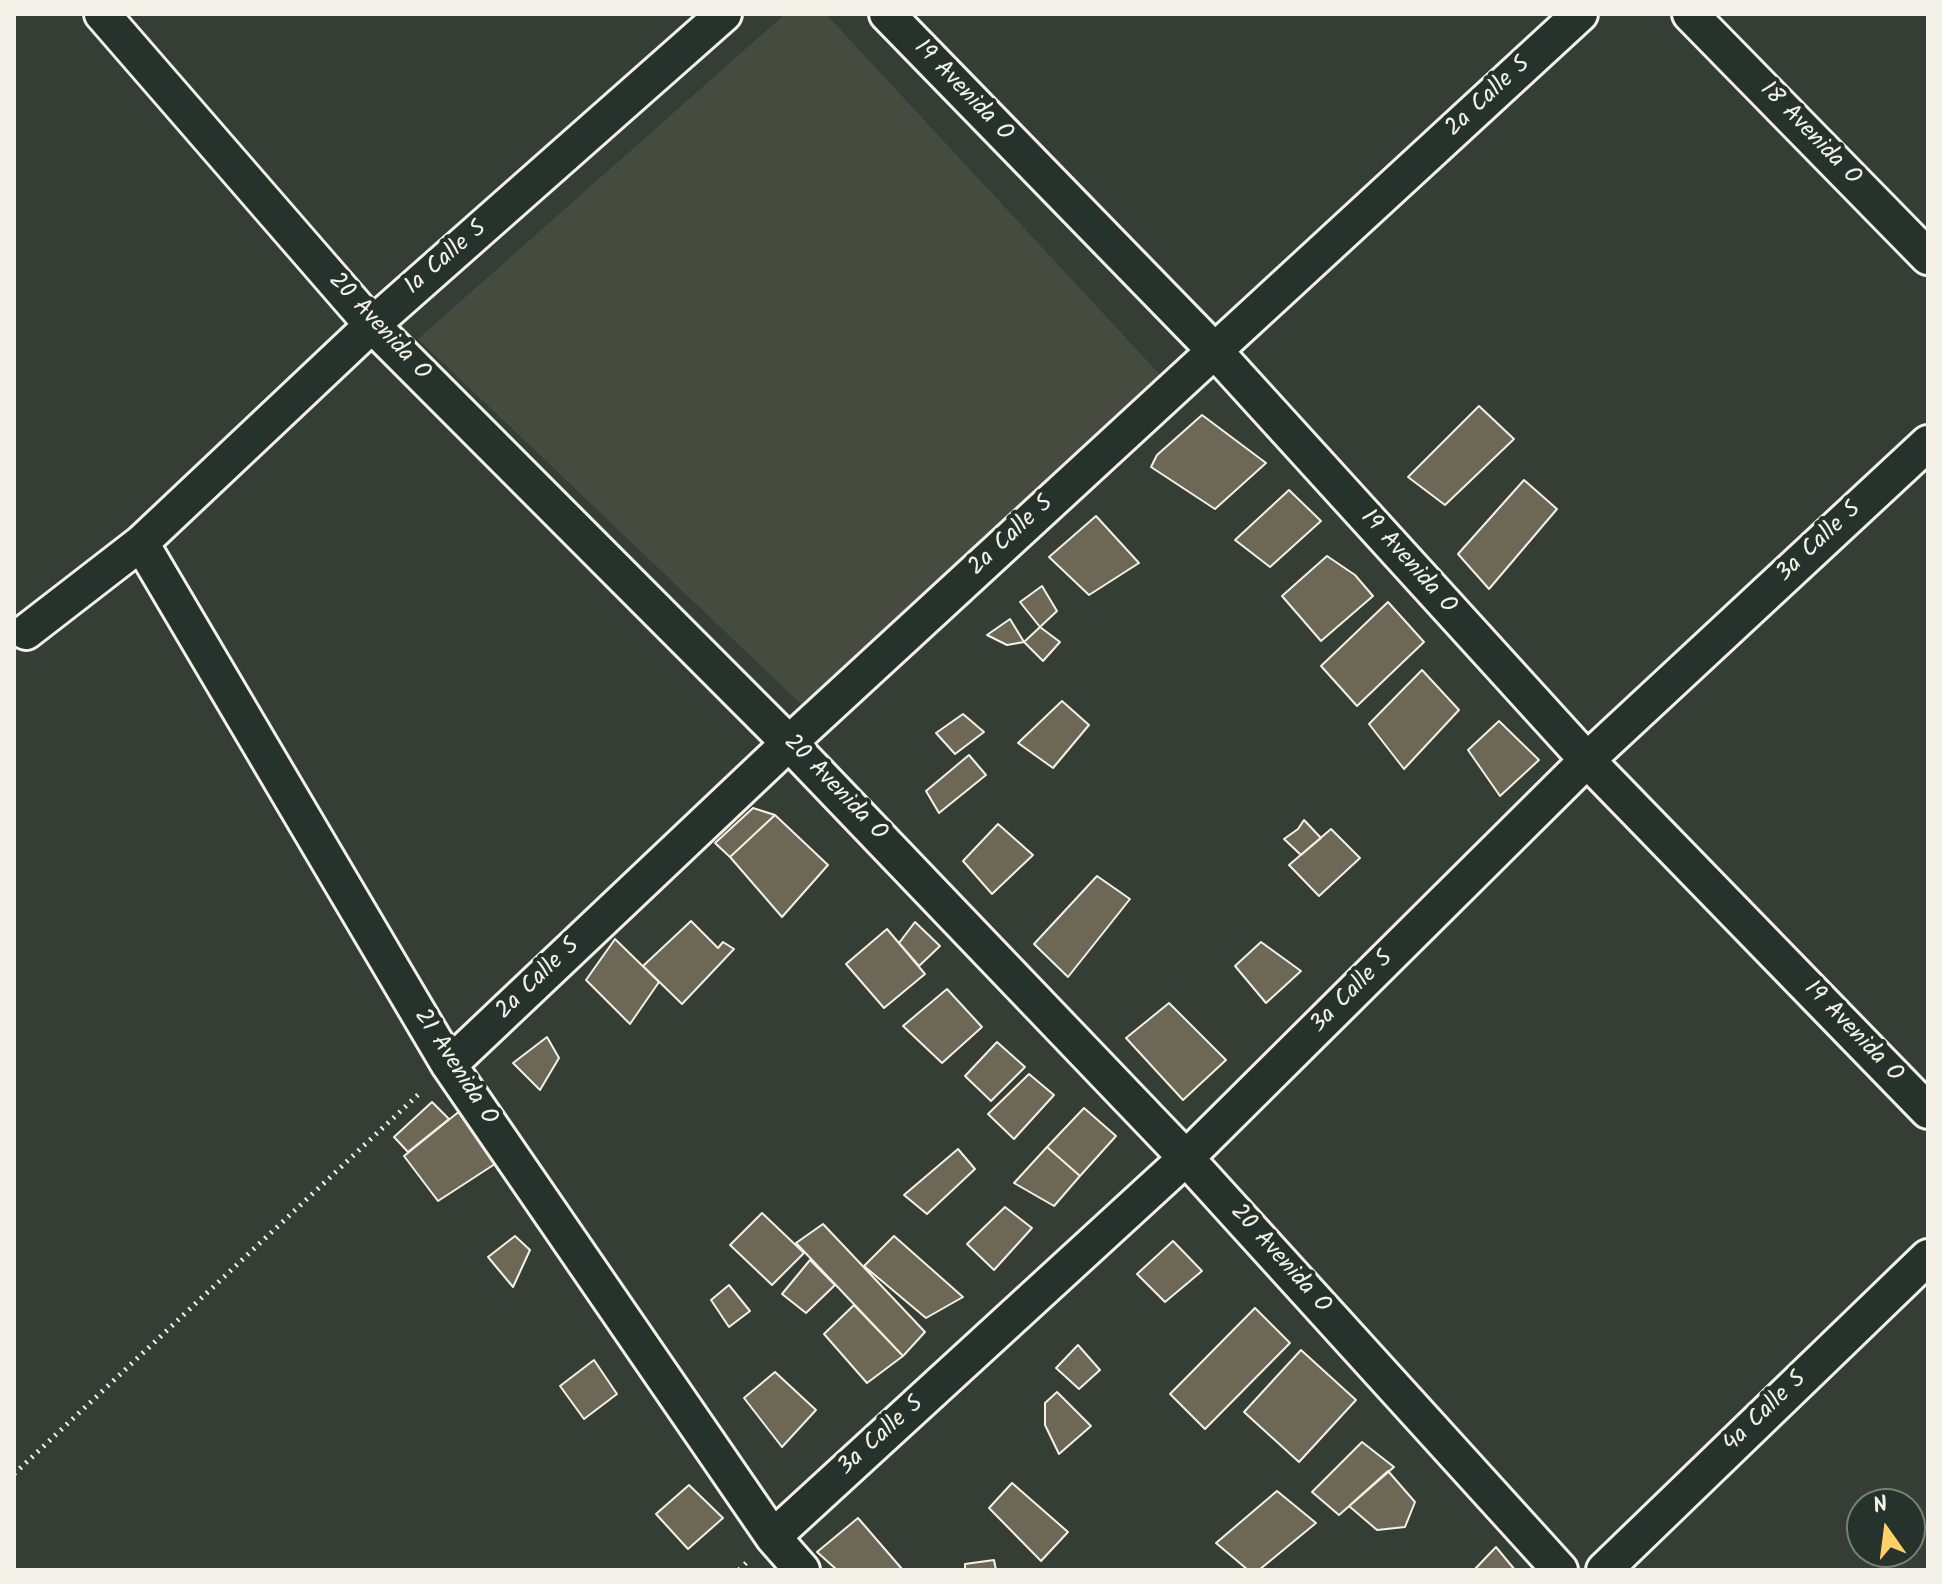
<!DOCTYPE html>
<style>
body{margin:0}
#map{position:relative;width:1942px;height:1584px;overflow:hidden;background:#343e35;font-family:Kalam,sans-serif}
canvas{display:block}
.frame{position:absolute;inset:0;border:16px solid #f4f1e8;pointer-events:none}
.north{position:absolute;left:1846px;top:1488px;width:80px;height:80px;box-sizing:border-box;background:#26332d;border:2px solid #787f78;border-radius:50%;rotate:346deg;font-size:22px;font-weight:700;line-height:32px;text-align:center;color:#f4f1e8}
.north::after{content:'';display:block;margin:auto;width:28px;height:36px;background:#ffd166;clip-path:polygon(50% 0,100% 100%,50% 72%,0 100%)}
</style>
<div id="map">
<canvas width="1942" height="1584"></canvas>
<div class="frame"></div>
<div class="north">N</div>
</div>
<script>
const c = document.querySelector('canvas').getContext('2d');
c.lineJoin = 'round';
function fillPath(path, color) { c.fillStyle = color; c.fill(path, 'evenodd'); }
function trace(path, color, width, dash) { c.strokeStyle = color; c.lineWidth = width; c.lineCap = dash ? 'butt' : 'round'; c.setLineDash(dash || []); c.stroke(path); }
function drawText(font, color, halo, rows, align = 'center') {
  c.font = font + ' Kalam,sans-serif'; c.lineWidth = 8; c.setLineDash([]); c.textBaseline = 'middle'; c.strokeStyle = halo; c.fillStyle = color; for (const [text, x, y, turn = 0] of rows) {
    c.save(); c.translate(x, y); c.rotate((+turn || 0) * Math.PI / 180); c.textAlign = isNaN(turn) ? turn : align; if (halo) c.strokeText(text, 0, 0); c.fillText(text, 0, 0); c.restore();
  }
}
const built = new Path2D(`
 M 785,14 L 826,14 L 1163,378 L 802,705 L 418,339 Z`);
const building = new Path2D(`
 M 1479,406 L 1514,439 L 1445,505 L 1408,477 Z
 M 1202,415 L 1266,463 L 1215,509 L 1151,467 L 1157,455 Z
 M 1524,480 L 1557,509 L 1489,589 L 1458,554 Z
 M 1289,490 L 1321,521 L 1270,567 L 1235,540 Z
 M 1096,516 L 1139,563 L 1089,595 L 1049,557 Z
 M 1327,556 L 1355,575 L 1373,596 L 1321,641 L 1282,596 Z
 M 1042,586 L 1057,611 L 1040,627 L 1020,602 Z
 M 1388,602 L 1424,642 L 1357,706 L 1321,666 Z
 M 1010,619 L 1024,642 L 1007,645 L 987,635 Z
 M 1040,627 L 1060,642 L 1043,661 L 1024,642 Z
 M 1422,670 L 1459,710 L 1404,769 L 1369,724 Z
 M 1062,701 L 1089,725 L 1053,768 L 1018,743 Z
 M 963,714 L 984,732 L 955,754 L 936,733 Z
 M 1499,721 L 1539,760 L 1500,796 L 1468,750 Z
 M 969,755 L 986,775 L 939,813 L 926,791 Z
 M 753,808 L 775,815 L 730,857 L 715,843 Z
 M 775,815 L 828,865 L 782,917 L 730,857 Z
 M 1304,820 L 1321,838 L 1301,855 L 1284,839 L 1298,829 Z
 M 998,824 L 1033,855 L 992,894 L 963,861 Z
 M 1331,829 L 1360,858 L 1319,896 L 1289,865 Z
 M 1097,876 L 1130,899 L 1068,977 L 1034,944 Z
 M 691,921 L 718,948 L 723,942 L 734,949 L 682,1004 L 643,966 Z
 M 915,922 L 940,946 L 919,966 L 899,943 Z
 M 887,929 L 925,974 L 884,1008 L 846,964 Z
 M 615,939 L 659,982 L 630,1024 L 586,980 Z
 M 1261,942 L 1301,971 L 1266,1003 L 1235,966 Z
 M 947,989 L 982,1027 L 942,1063 L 903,1026 Z
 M 1169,1003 L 1226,1060 L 1183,1100 L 1126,1038 Z
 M 547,1037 L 559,1058 L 540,1090 L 513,1063 Z
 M 997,1042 L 1025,1067 L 991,1101 L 965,1076 Z
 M 1029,1074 L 1054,1095 L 1014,1139 L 988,1114 Z
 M 432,1102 L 449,1119 L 408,1152 L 394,1137 Z
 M 1084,1108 L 1116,1136 L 1080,1176 L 1047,1147 Z
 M 461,1110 L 498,1162 L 438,1201 L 404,1156 Z
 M 1047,1147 L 1080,1176 L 1054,1206 L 1014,1183 Z
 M 958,1149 L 975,1169 L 927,1214 L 904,1195 Z
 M 1005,1207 L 1032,1228 L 994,1270 L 967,1244 Z
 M 762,1213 L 804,1253 L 772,1285 L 730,1245 Z
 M 823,1224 L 925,1332 L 903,1356 L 796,1243 Z
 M 515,1236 L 530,1250 L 513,1287 L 488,1257 Z
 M 894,1236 L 963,1297 L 926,1318 L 864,1266 Z
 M 1173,1241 L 1202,1271 L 1165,1302 L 1137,1274 Z
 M 810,1260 L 835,1285 L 806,1313 L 782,1294 Z
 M 729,1285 L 750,1311 L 729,1327 L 711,1300 Z
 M 854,1305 L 903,1356 L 867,1383 L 824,1334 Z
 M 1255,1308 L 1290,1343 L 1205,1429 L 1170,1394 Z
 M 1078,1345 L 1100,1370 L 1079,1389 L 1056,1368 Z
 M 1301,1350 L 1356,1400 L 1299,1462 L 1244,1412 Z
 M 594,1360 L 617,1394 L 584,1419 L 560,1386 Z
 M 775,1372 L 816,1410 L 782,1447 L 744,1398 Z
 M 1057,1392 L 1091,1426 L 1059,1454 L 1045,1425 L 1045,1403 Z
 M 1362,1442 L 1394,1467 L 1339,1515 L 1312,1492 Z
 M 1388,1471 L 1415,1502 L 1405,1527 L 1377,1530 L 1349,1506 Z
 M 1012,1483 L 1068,1532 L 1041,1561 L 989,1508 Z
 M 689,1485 L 723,1518 L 688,1549 L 656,1514 Z
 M 1277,1491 L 1316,1523 L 1259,1570 L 1248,1570 L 1216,1543 Z
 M 858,1518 L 902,1569 L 837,1570 L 817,1552 Z
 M 1496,1547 L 1515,1570 L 1474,1570 Z
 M 994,1560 L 996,1570 L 965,1570 L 965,1564 Z`);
const path = new Path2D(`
 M 14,1474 L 422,1091
 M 739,1570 L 749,1560`);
const street = new Path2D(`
 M 102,14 L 372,325 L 789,743 L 1186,1158 L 1560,1570
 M 887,14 L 1214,350 L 1587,760 L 1928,1111
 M 1690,14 L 1928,257
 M 141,543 L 449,1065 L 773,1537 L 802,1570
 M 26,632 L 141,543 L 372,325 L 724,14
 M 449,1065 L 789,743 L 1580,14
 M 773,1537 L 1186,1158 L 1587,760 L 1928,443
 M 1604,1570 L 1928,1257`);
const streetNames = [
 ["19 Avenida O",962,92,46],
 ["2a Calle S",1489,98,-43],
 ["18 Avenida O",1809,135,46],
 ["1a Calle S",447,259,-41],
 ["20 Avenida O",378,328,47],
 ["2a Calle S",1012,537,-43],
 ["3a Calle S",1820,543,-43],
 ["19 Avenida O",1407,563,48],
 ["20 Avenida O",834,789,46],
 ["2a Calle S",539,980,-44],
 ["3a Calle S",1353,993,-45],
 ["19 Avenida O",1852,1033,46],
 ["21 Avenida O",454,1068,57],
 ["20 Avenida O",1279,1260,48],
 ["4a Calle S",1766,1413,-44],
 ["3a Calle S",882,1437,-42]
];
fillPath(built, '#454b3f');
fillPath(building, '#6d6856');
trace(building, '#f4f1e8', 2);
trace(street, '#f4f1e8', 40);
trace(path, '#f4f1e8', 5, [2, 6]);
trace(street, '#26332d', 34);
drawText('24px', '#f4f1e8', '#26332d', streetNames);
</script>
